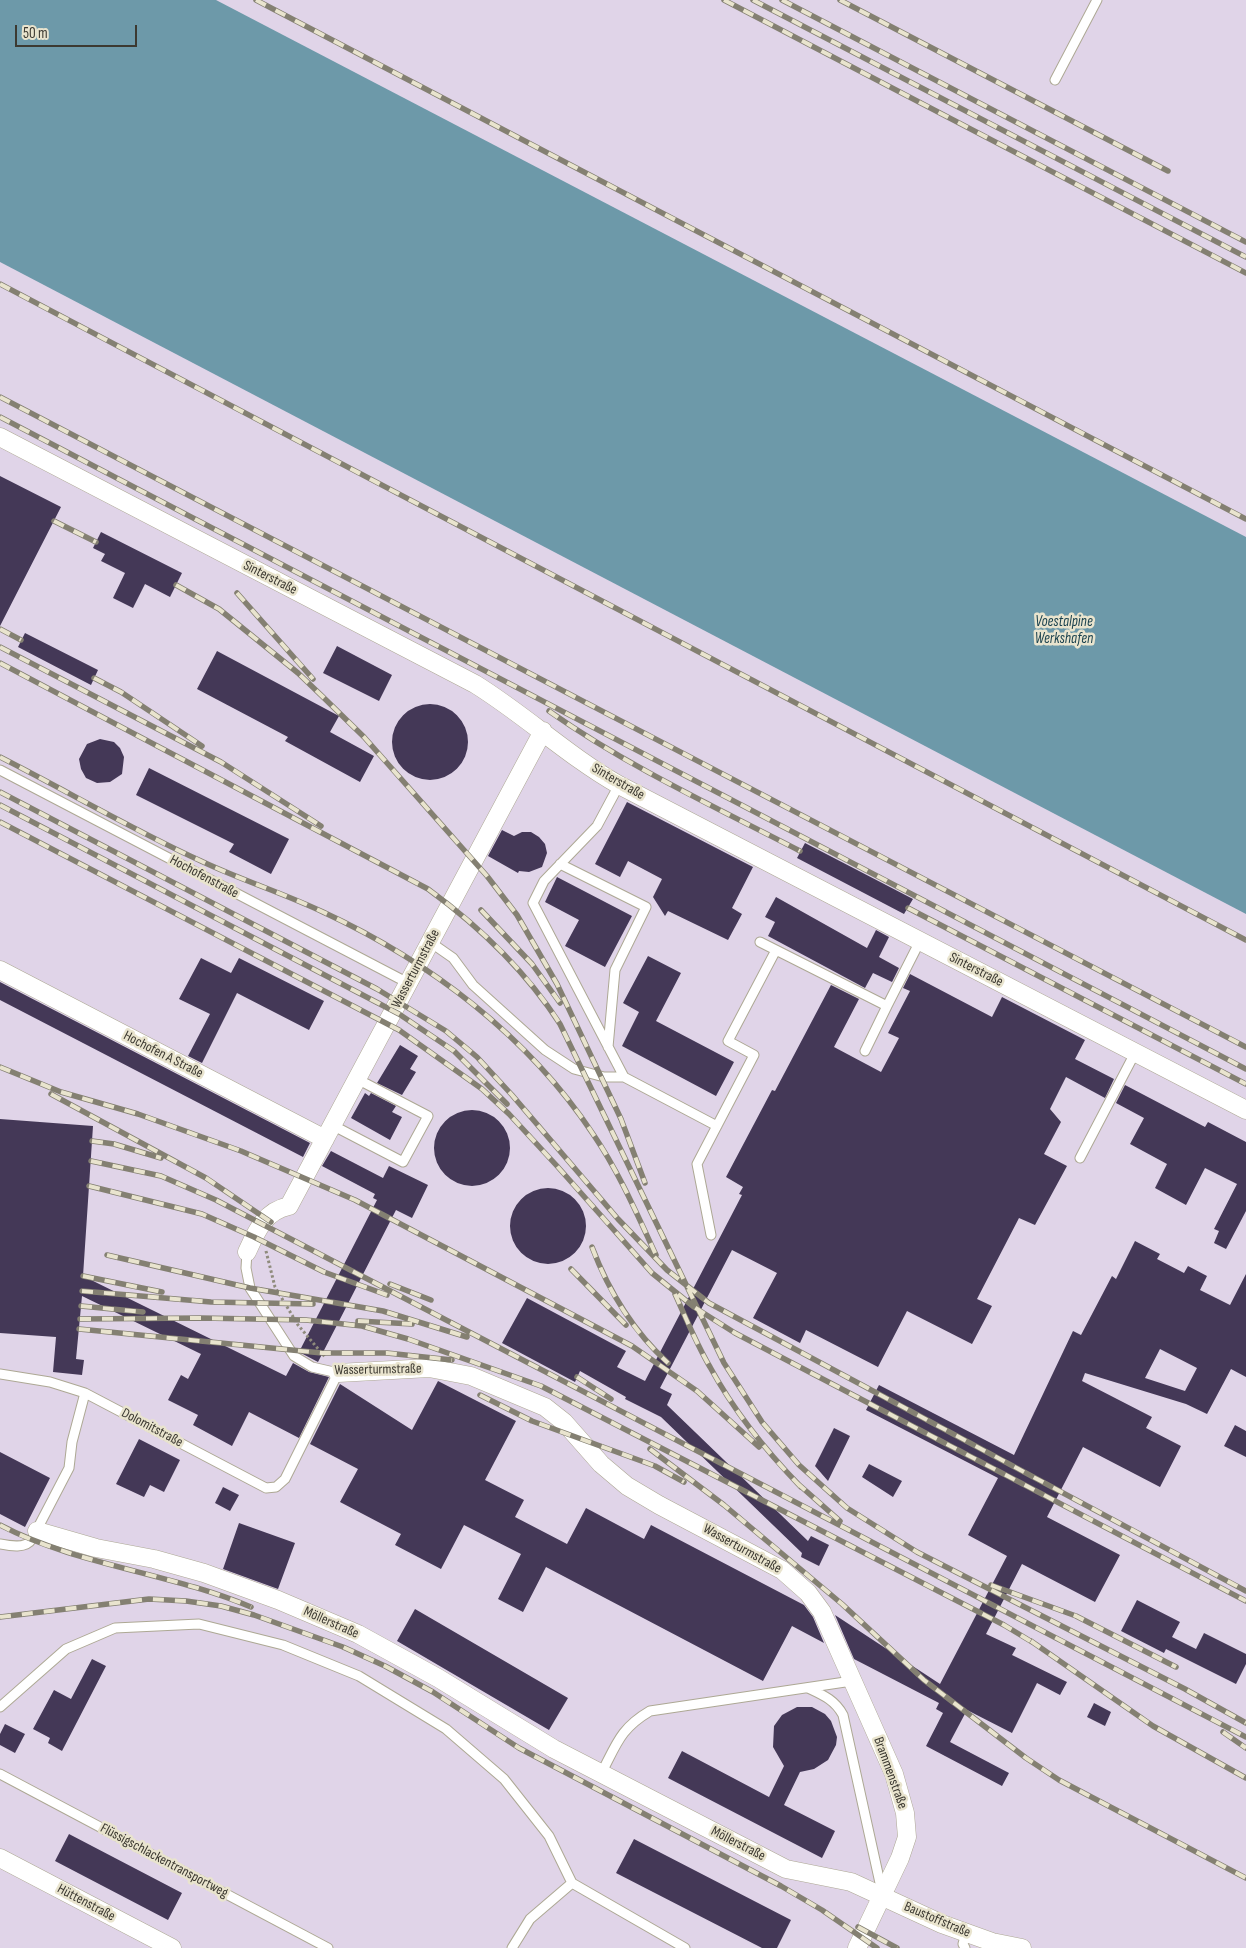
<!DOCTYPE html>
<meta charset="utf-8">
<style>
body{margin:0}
#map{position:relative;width:1246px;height:1948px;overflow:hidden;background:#e9e4ce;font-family:"Sofia Sans Condensed",sans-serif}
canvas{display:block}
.scale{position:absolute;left:15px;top:25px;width:122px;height:22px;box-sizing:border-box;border:2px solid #3c3931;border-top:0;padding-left:6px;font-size:15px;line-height:18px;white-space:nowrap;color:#3c3931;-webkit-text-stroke:4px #e9e4ce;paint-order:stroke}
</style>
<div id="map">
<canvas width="1246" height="1948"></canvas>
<div class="scale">50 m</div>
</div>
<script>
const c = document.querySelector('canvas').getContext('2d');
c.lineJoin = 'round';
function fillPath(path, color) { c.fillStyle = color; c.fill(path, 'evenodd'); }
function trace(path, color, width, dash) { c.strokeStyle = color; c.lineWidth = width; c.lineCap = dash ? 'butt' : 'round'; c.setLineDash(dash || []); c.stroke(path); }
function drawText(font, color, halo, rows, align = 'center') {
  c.font = font + ' "Sofia Sans Condensed",sans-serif'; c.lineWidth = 5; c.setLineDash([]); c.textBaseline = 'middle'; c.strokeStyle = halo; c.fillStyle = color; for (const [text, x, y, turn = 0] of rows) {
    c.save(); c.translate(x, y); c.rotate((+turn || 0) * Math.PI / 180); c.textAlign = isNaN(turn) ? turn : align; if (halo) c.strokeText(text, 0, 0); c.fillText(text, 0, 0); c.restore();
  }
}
const industrial = new Path2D(`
 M 0,0 L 1246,0 L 1246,1948 L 0,1948 Z`);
const water = new Path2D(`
 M 0,0 L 216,0 L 1246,537 L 1246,914 L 0,262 Z`);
const building = new Path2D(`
 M 0,476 L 61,507 L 0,626 Z
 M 101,532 L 182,573 L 170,597 L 145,584 L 133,608 L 113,598 L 125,573 L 101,561 L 105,554 L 93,548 Z
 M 25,633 L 98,670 L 91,685 L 18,647 Z
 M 337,646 L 392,675 L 379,701 L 323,673 Z
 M 217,651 L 339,716 L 330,732 L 374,756 L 360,782 L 285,741 L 288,737 L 197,689 Z
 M392 742a38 38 0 1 1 76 0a38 38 0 1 1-76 0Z
 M 100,739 L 114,742 L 120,748 L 124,757 L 122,774 L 110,782 L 97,783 L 86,778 L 81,769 L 79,759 L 87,744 Z
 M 149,768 L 289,839 L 271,874 L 229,852 L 234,844 L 136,795 Z
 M 627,802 L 753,867 L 732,908 L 742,914 L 728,940 L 668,911 L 665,916 L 653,897 L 662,879 L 628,861 L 620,877 L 595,864 Z
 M 502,830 L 514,836 L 522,832 L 531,832 L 539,837 L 545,844 L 547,853 L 542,867 L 529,872 L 519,871 L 518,873 L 488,856 Z
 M 805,843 L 913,899 L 904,914 L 797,858 Z
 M 557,877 L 632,916 L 605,967 L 565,946 L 579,920 L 545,902 Z
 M 776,897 L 867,948 L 876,930 L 889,937 L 879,957 L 899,968 L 892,982 L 873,973 L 865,988 L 768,936 L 775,922 L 765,917 Z
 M 648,956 L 681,973 L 656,1021 L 734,1062 L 716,1096 L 622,1046 L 639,1012 L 623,1003 Z
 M 201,958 L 231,973 L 239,958 L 324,1001 L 309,1030 L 237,993 L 202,1063 L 188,1056 L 210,1014 L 179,999 Z
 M 910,974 L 992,1017 L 1002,997 L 1085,1040 L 1075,1059 L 1114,1079 L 1105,1098 L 1066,1077 L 1050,1109 L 1061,1122 L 1044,1154 L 1067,1166 L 1035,1225 L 1019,1218 L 977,1299 L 992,1306 L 972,1344 L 907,1311 L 878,1367 L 806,1330 L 800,1343 L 753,1318 L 777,1273 L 732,1250 L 660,1388 L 672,1394 L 667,1405 L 808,1541 L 811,1536 L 829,1545 L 819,1566 L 801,1557 L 802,1553 L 661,1417 L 625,1399 L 626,1397 L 580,1371 L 575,1382 L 502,1343 L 527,1298 L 626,1351 L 617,1367 L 645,1381 L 742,1195 L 739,1194 L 743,1187 L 726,1177 L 772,1090 L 775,1091 L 831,985 L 859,999 L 834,1047 L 881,1072 L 899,1038 L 888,1033 L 910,991 L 903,988 Z
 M 0,982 L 310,1143 L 303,1157 L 0,1000 Z
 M 400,1045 L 418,1056 L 410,1069 L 416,1072 L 402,1095 L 377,1083 Z
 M 1125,1085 L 1205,1127 L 1208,1122 L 1246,1142 L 1246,1211 L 1226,1249 L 1214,1243 L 1219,1231 L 1214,1229 L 1237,1184 L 1205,1168 L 1186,1205 L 1155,1188 L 1167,1164 L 1130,1144 L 1144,1118 L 1116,1103 Z
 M 365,1093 L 369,1096 L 371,1093 L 396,1106 L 392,1112 L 402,1117 L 390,1140 L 351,1118 Z
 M434 1148a38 38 0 1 1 76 0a38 38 0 1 1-76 0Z
 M 0,1119 L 93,1126 L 83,1276 L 286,1376 L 293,1363 L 309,1372 L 329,1377 L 299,1438 L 249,1412 L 232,1446 L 193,1425 L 198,1415 L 168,1400 L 181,1375 L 188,1379 L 201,1354 L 82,1296 L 76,1359 L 84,1360 L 82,1375 L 53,1372 L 56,1337 L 0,1333 Z
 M 331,1151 L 383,1178 L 389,1166 L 428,1185 L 412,1218 L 396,1210 L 318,1362 L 299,1352 L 377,1200 L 373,1198 L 375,1194 L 322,1166 Z
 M510 1226a38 38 0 1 1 76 0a38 38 0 1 1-76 0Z
 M 1135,1241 L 1160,1254 L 1157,1259 L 1184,1273 L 1188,1266 L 1207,1276 L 1200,1290 L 1230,1305 L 1246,1274 L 1246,1377 L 1231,1369 L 1207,1414 L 1186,1404 L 1085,1373 L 1082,1381 L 1152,1417 L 1146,1428 L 1181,1446 L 1160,1487 L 1083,1447 L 1047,1517 L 1120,1555 L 1095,1602 L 1022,1564 L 986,1634 L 1016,1648 L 1012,1655 L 1067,1682 L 1060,1695 L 1037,1683 L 1012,1733 L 967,1710 L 950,1742 L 1009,1773 L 1002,1786 L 926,1746 L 943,1713 L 936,1709 L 939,1703 L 854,1659 L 835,1615 L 940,1684 L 1007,1556 L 968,1535 L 998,1478 L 866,1410 L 879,1385 L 1014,1455 L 1073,1331 L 1081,1335 L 1112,1276 L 1116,1279 ZM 1160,1349 L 1197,1368 L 1185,1391 L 1145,1378 Z
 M 438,1381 L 516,1421 L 485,1480 L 524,1500 L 515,1517 L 567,1544 L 586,1508 L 644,1539 L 651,1525 L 804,1605 L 813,1617 L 824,1643 L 792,1626 L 763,1681 L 546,1567 L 523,1612 L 498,1599 L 521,1554 L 464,1525 L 441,1569 L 395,1545 L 401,1534 L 340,1502 L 358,1469 L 310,1444 L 340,1384 L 412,1430 Z
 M 1235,1425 L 1246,1431 L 1246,1457 L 1224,1446 Z
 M 834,1428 L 850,1436 L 828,1481 L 815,1466 Z
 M 139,1439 L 180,1460 L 164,1492 L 150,1485 L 144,1497 L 116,1484 Z
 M 0,1452 L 50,1478 L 25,1527 L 0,1514 Z
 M 869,1464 L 902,1481 L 893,1497 L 862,1477 Z
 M 223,1487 L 239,1495 L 230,1511 L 215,1503 Z
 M 239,1523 L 295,1543 L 278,1589 L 223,1569 Z
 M 1137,1600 L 1180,1622 L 1172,1637 L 1196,1649 L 1204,1633 L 1246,1654 L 1246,1664 L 1236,1684 L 1166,1649 L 1164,1653 L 1121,1631 Z
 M 415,1609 L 568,1698 L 549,1730 L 397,1641 Z
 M 92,1659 L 106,1666 L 62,1751 L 48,1743 L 50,1738 L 33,1729 L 54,1690 L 71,1699 Z
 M 1094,1703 L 1111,1712 L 1105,1726 L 1087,1717 Z
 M 797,1707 L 812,1707 L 825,1714 L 831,1721 L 837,1737 L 836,1745 L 828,1760 L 814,1769 L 800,1772 L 784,1805 L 835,1831 L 822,1858 L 668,1778 L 682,1751 L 769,1797 L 784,1766 L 773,1747 L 774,1726 L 782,1715 Z
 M 5,1724 L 25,1734 L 15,1753 L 0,1745 L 0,1734 Z
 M 69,1834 L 182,1893 L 168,1920 L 55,1861 Z
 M 634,1839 L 791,1920 L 777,1948 L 762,1948 L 616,1873 Z`);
const path = new Path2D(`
 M 266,1251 L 275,1287 L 298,1325 L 325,1357`);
const service = new Path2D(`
 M 1055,80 L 1097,0
 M 0,770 L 408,983
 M 619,785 L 597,826 L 544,881 L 533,903 L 624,1077 L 717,1126
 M 560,864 L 646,907 L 615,970 L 608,1047
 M 430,942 L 453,958 L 473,985 L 545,1050 L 574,1069 L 604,1077 L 624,1077
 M 760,942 L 887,1006 L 920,941
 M 865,1051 L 887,1006
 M 332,1125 L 403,1162 L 428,1116 L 357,1079
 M 1080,1158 L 1135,1053
 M 711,1235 L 697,1164 L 754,1055 L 728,1041 L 776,950
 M 0,1374 L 50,1382 L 85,1393 L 266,1488 L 276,1487 L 285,1479 L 338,1373 L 312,1367 L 294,1356 L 250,1288 L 246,1268 L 247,1252
 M 0,1544 C 10,1546 26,1549 32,1539 L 69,1468 L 72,1442 L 85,1393
 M 808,1688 C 823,1695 835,1700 843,1715 L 882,1892
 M 0,1707 L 66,1649 L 115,1628 L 199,1624 L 283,1645 L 359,1676 L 446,1729 L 504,1779 L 549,1836 L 572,1883 L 685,1948
 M 602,1772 C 617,1743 621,1728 650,1711 L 852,1681
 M 0,1774 L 328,1948
 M 512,1948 L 530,1919 L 572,1883
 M 965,1948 L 963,1944 L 966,1933`);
const minor = new Path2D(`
 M 0,437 L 475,684 C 525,715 568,756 619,785 L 1246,1110
 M 0,970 L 325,1139
 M 247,1252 C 257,1230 265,1211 289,1206 L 543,731
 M 338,1373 L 429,1368 L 471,1376 L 545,1407 L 564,1422 L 601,1464 L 627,1486 L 659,1505 L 782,1570 L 808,1593 L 822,1612 L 894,1774 L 905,1813 L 907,1837 L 900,1858 L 857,1948
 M 37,1531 L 96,1548 L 154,1559 L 204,1573 L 278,1600 L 358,1634 L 438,1678 L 554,1749 L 786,1869 L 851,1882 L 942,1924 L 992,1942 L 1022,1948
 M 0,1858 L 172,1948`);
const rail = new Path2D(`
 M 256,0 L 1246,519
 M 724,0 L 1246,273
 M 753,0 L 1246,257
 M 782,0 L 1246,242
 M 840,0 L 1168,171
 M 0,284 L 1246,940
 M 0,397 L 1246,1047
 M 0,417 L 1246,1069
 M 54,521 L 96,542
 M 176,585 L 219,609 L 298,673 L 323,697 L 364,737 L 487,876 L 517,915 L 557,984 L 621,1119 L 645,1183
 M 237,593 L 313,679
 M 0,629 L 21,640
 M 0,647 L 221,762 L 321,826
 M 0,663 L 428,889 C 480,927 525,970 560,1024 L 724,1363 L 762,1422 L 799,1465 L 847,1508 L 917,1552 L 1185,1689 L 1246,1723
 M 94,678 L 121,692 L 202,746
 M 549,711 C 627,766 715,807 800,851
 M 0,757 C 67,791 133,830 201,861 C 241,880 283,893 323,912 C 429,961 528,1036 593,1134 C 619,1172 637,1214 656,1255
 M 0,792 L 377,989 L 446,1031 L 477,1057 L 512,1095 L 618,1219 L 667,1270 L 709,1303 L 1246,1591
 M 0,805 L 399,1014 L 454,1051 L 507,1104
 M 0,822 L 399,1030 L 482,1089 L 509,1114 L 557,1166 L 652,1273 L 694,1307 L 735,1333 L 1246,1601
 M 908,908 L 1246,1084
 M 481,910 L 532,964 L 560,1003
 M 0,1067 L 61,1092 L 138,1114 L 241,1151 L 355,1200 L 632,1346 L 697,1391 L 759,1447
 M 51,1094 L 206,1178 L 271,1222
 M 92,1141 L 114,1144 L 161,1158
 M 91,1161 L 161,1176 L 216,1200 L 1246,1737
 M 89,1186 L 202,1214 L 254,1237 L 324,1272 L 387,1295
 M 592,1247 C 609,1292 632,1330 668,1363
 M 107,1255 L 250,1288 L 383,1311 L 467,1337
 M 571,1269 L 626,1325
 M 83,1276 L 162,1292
 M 390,1284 L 431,1300
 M 82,1291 L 211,1302 L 313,1304
 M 675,1294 C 686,1318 696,1343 710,1367 C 734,1411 766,1451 801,1487
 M 81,1306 L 143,1312
 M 80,1319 L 201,1318 L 306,1320 L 362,1326 L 408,1339 L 541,1386 L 1004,1625 L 1037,1645
 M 358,1321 L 412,1324
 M 79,1329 L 322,1353 L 387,1353 L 452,1360
 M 577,1377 L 611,1399
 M 480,1395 L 532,1421 L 655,1466 L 684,1482
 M 650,1449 L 724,1505 L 842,1604 L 924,1680 L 1026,1758 L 1059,1780 L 1246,1878
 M 797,1483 L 840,1521
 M 0,1525 C 76,1565 171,1573 251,1607
 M 991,1585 L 1076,1616 L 1176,1667
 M 0,1617 L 149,1599 L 186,1601 L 221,1606 L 254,1615 L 343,1647 L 385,1666 L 433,1692 L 519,1748 L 781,1886 L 822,1910 L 877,1948
 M 1031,1641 L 1153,1726 L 1246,1778
 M 1223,1732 L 1246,1748
 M 858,1927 L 897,1948`);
const streetNames = [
 ["Sinterstraße",270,578,27],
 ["Sinterstraße",618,782,30],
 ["Hochofenstraße",204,877,28],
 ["Wasserturmstraße",416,969,-62],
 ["Sinterstraße",976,970,27],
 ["Hochofen A Straße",163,1055,27],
 ["Wasserturmstraße",378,1370,-1],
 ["Dolomitstraße",152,1428,28],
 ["Wasserturmstraße",742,1549,29],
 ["Möllerstraße",331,1623,24],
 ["Brammenstraße",890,1773,70],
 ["Möllerstraße",738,1844,27],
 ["Flüssigschlackentransportweg",164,1861,28],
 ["Hüttenstraße",86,1903,28],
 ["Baustoffstraße",937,1920,23]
];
const waterNames = [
 ["Voestalpine",1064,622],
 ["Werkshafen",1064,639]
];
fillPath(industrial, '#e0d4e8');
fillPath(water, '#6d99a9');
fillPath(building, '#443857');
trace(service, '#ada894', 11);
trace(minor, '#ada894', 19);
trace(path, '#8f8b7c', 3, [2.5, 2.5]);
trace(service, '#fff', 9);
trace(minor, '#fff', 18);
trace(rail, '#848072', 5.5);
trace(rail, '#e9e4ce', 4, [11]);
drawText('14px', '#3c3931', '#e9e4ce', streetNames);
drawText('italic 15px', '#173f4c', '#e9e4ce', waterNames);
</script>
